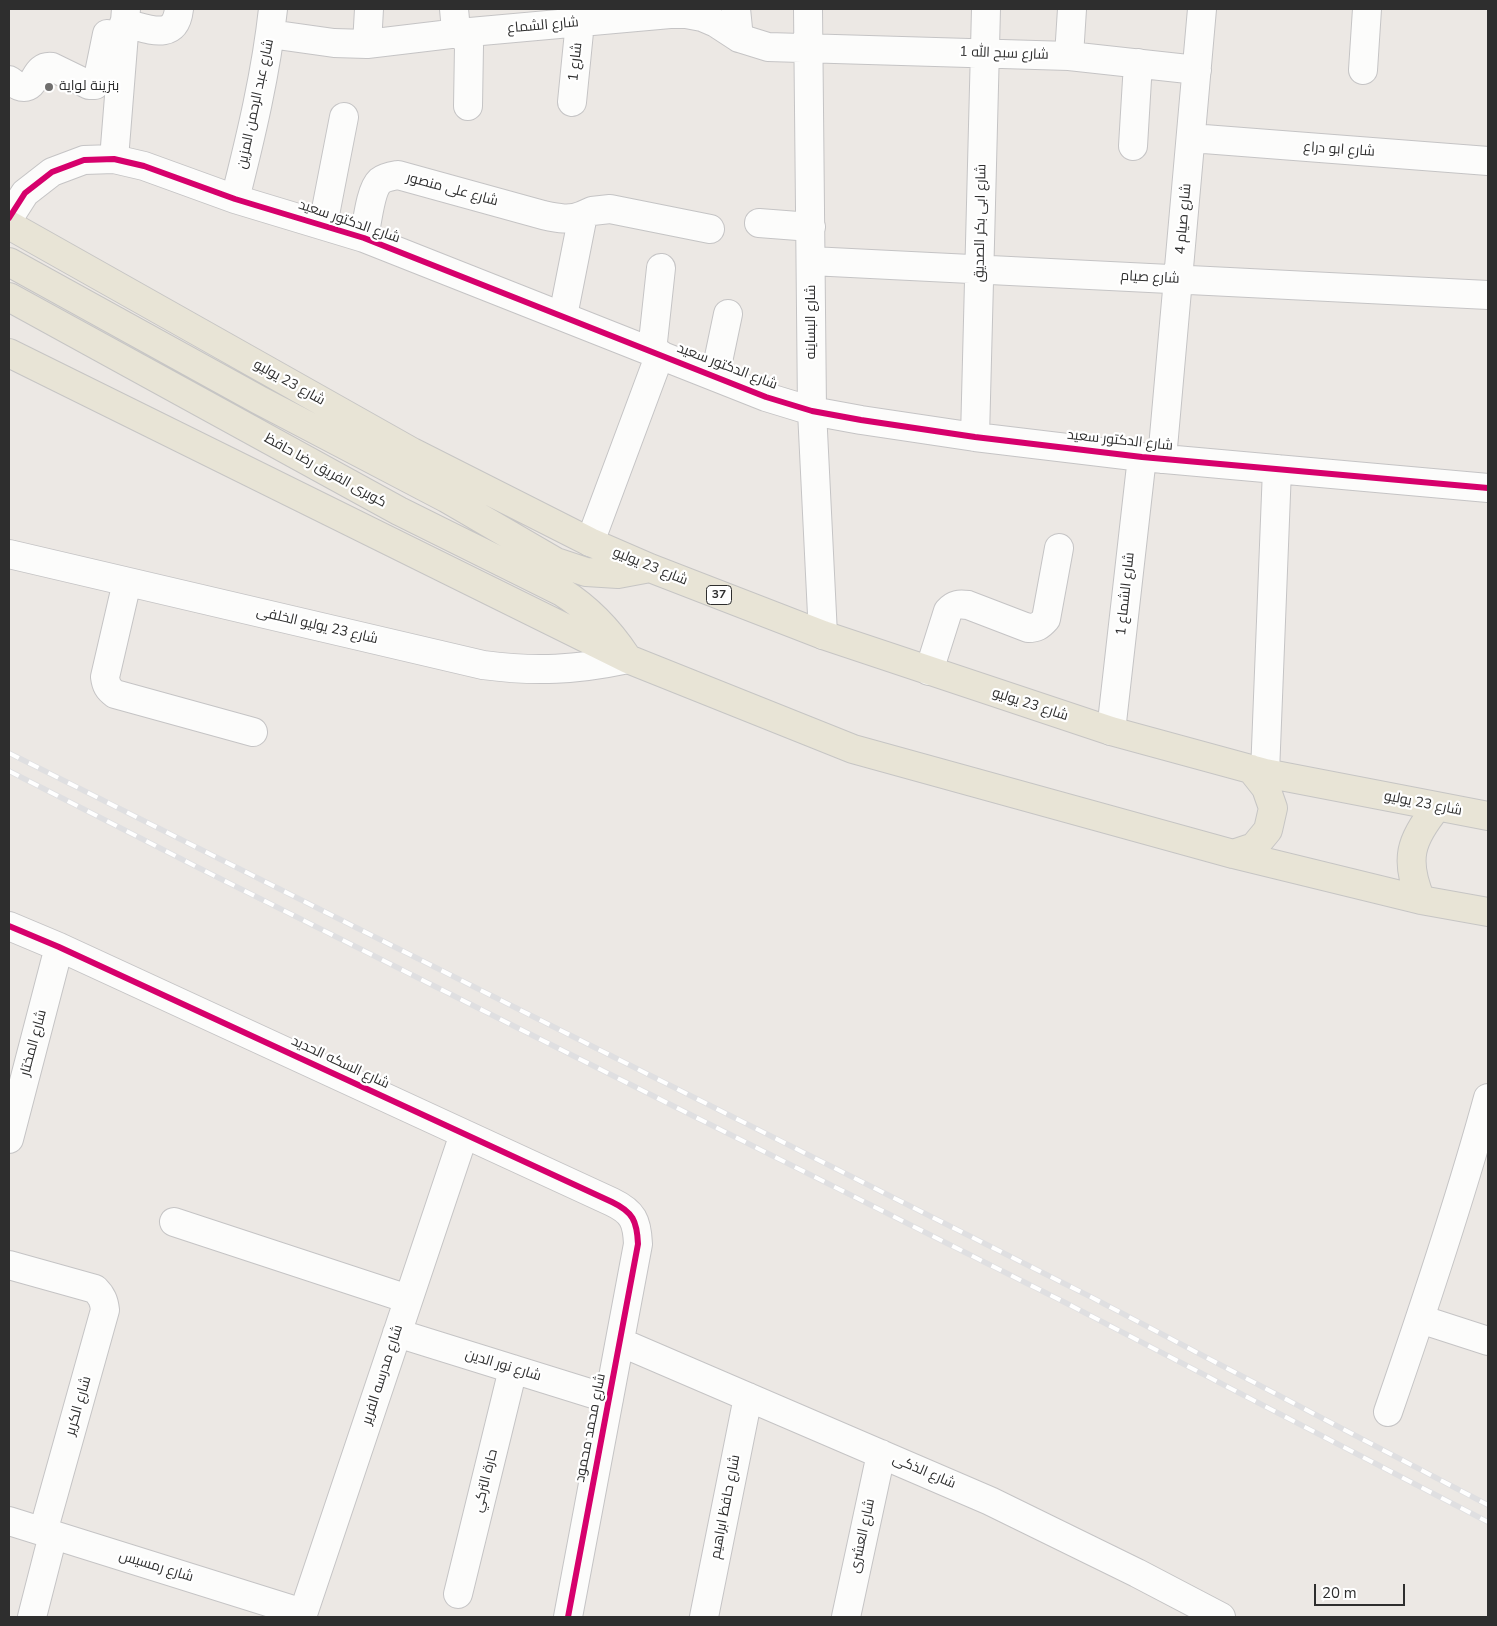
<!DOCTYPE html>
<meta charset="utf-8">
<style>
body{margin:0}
#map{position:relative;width:1497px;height:1626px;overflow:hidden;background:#ece8e4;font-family:"Nunito Sans",sans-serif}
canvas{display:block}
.frame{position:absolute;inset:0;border:10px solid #2e2e2e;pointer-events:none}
.scale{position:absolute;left:1314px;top:1584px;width:91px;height:22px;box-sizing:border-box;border:2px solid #2e2e2e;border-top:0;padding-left:6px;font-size:15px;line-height:18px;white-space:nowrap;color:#2e2e2e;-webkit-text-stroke:4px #fff;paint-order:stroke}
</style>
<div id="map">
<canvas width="1497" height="1626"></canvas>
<div class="frame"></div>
<div class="scale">20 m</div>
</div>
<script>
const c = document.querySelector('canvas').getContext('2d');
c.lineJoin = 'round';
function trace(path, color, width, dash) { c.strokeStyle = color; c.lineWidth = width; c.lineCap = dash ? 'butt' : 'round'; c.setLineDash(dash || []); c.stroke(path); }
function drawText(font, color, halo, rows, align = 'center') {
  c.font = font + ' "Nunito Sans",Cairo,sans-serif'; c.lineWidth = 4.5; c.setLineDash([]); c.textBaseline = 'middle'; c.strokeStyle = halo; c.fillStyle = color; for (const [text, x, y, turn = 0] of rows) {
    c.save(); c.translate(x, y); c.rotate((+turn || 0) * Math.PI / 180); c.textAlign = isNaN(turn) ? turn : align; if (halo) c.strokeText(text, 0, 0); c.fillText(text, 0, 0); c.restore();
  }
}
const minor = new Path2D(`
 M 454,9 L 456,30 L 467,41 L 469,46 L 468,106
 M 736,9 L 739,38
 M 808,9 L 812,411 L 823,635
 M 124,23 C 147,28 175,43 179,9
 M 270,34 L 334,43 L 367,44 L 459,33 L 670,14 L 686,14 L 702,17 L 716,23 L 739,38 L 768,47 L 1069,56 L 1197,70
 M 367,44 L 369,9
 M 1069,56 L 1072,9
 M 1363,70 L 1367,9
 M 9,80 C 13,83 19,87 24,87 C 37,87 34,65 52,67 L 89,85 L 95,85 L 97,83 L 107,34
 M 572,102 L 580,22
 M 1191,138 L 1488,161
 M 1133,146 L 1138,63
 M 114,159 L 126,9
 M 235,199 C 251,136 266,73 273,9
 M 9,218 L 25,193 L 52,172 L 84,160 L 114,159 L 144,166 L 235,199 L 364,238 L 766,397 L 812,411 L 861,420 L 975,437 L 1142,457 L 1488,488
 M 759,223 L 811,227
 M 323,225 L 344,117
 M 364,238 C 367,225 370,190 380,181 C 385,177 392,176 398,175 L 543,215 C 557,218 570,221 583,215
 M 811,261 L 1488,295
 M 563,316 L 583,215 L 592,211 L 610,209 L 710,229
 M 652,351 L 661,268
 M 715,376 L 728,314
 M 975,437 L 986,9
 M 1162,459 L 1202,9
 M 590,542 L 660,354
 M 9,554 L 483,665 C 536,672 576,670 628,659
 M 127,582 L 105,677 C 106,685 108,689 115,694 L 253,732
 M 929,671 L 948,611 C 954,604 959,604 968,605 L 1028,628 C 1036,628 1040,626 1046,619 L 1059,548
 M 1111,731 L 1142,457
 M 1265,773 L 1277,469
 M 9,926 L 59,947 L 612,1202 C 633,1212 637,1221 638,1244 L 568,1617
 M 9,1139 L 59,947
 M 174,1222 L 408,1299
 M 9,1265 L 95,1289 C 102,1296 104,1301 105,1310 L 43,1532
 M 1420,1319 L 1488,1341
 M 397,1333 L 609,1399
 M 620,1342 L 990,1501 L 1137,1573 L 1221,1617
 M 1388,1412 C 1424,1308 1459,1204 1488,1098
 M 9,1521 L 303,1613
 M 458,1594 L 513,1369
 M 32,1617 L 53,1535
 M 302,1617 L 464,1134
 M 704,1617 L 748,1397
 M 846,1617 L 881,1454`);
const major = new Path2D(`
 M 9,225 L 412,452 L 590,542 L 650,568 L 823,635 L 1111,731 L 1265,773 L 1488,816
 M 9,262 L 259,400 L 446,498 L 556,562 L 586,572 L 618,574 L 650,568
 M 9,297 L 399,511 L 562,592 C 589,609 608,629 626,656
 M 9,353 L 628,659 L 853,749 L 1233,854 L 1421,900 L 1488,912
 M 1233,854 L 1254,847 L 1268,830 L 1273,808 L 1266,788 L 1251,769
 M 1421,900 C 1404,860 1410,840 1437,807`);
const rail = new Path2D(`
 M 9,753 L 1091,1297 L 1488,1505
 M 9,771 L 195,866 L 1066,1303 L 1488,1522`);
const cycleway = new Path2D(`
 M 9,218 L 25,193 L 52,172 L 84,160 L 114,159 L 144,166 L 235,199 L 364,238 L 766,397 L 812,411 L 861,420 L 975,437 L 1142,457 L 1488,488
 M 9,926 L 59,947 L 612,1202 C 633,1212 637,1221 638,1244 L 568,1617`);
const markers = [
 [49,87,5,"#706f6e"]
];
const shields = [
 [719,595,25]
];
const shieldNames = [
 ["37",719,595]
];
const streetNames = [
 ["شارع الشماع",543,26,-5],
 ["شارع سبح الله 1",1004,54,2],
 ["شارع 1",576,62,-84],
 ["شارع عبد الرحمن المزين",256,104,-78],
 ["شارع ابو دراع",1339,150,4],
 ["شارع على منصور",452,190,15],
 ["شارع صيام 4",1184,219,-85],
 ["شارع الدكتور سعيد",349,222,19],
 ["شارع ابى بكر الصديق",981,223,-89],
 ["شارع صيام",1150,278,3],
 ["شارع البساينه",812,322,-90],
 ["شارع الدكتور سعيد",727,367,21],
 ["شارع 23 يوليو",289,383,29],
 ["شارع الدكتور سعيد",1120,441,6],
 ["كوبرى الفريق رضا حافظ",325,471,29],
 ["شارع 23 يوليو",650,567,22],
 ["شارع الشماع 1",1126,594,-84],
 ["شارع 23 يوليو الخلفى",317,626,13],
 ["شارع 23 يوليو",1030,705,18],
 ["شارع 23 يوليو",1423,804,11],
 ["شارع المختار",34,1043,-75],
 ["شارع السكه الحديد",340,1063,25],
 ["شارع نور الدين",503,1366,17],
 ["شارع مدرسه الفرير",383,1375,-72],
 ["شارع الكرير",79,1406,-74],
 ["شارع محمد محمود",591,1428,-79],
 ["شارع الذكى",924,1472,23],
 ["حارة التركي",486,1481,-76],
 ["شارع حافظ ابراهيم",726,1507,-79],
 ["شارع العشرى",863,1536,-78],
 ["شارع رمسيس",156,1567,17]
];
const poiNames = [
 ["بنزينة لواية",59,87]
];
trace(minor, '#c5c4c5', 30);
trace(major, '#c6c5c4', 30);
trace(minor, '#fcfcfb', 28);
trace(major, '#e8e4d6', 28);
trace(rail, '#dfdfe1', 5.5);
trace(rail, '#fff', 4, [11]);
trace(cycleway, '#d6006c', 6);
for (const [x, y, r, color] of markers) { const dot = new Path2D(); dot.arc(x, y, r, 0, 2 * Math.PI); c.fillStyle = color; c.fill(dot); trace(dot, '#fff', 2); }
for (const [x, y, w] of shields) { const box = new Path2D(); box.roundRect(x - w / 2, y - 9.5, w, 19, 4); c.fillStyle = '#fff'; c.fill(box); trace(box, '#2e2e2e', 1); }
drawText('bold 12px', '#2e2e2e', null, shieldNames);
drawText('14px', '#2e2e2e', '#fff', streetNames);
drawText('14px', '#2e2e2e', '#fff', poiNames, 'left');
</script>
